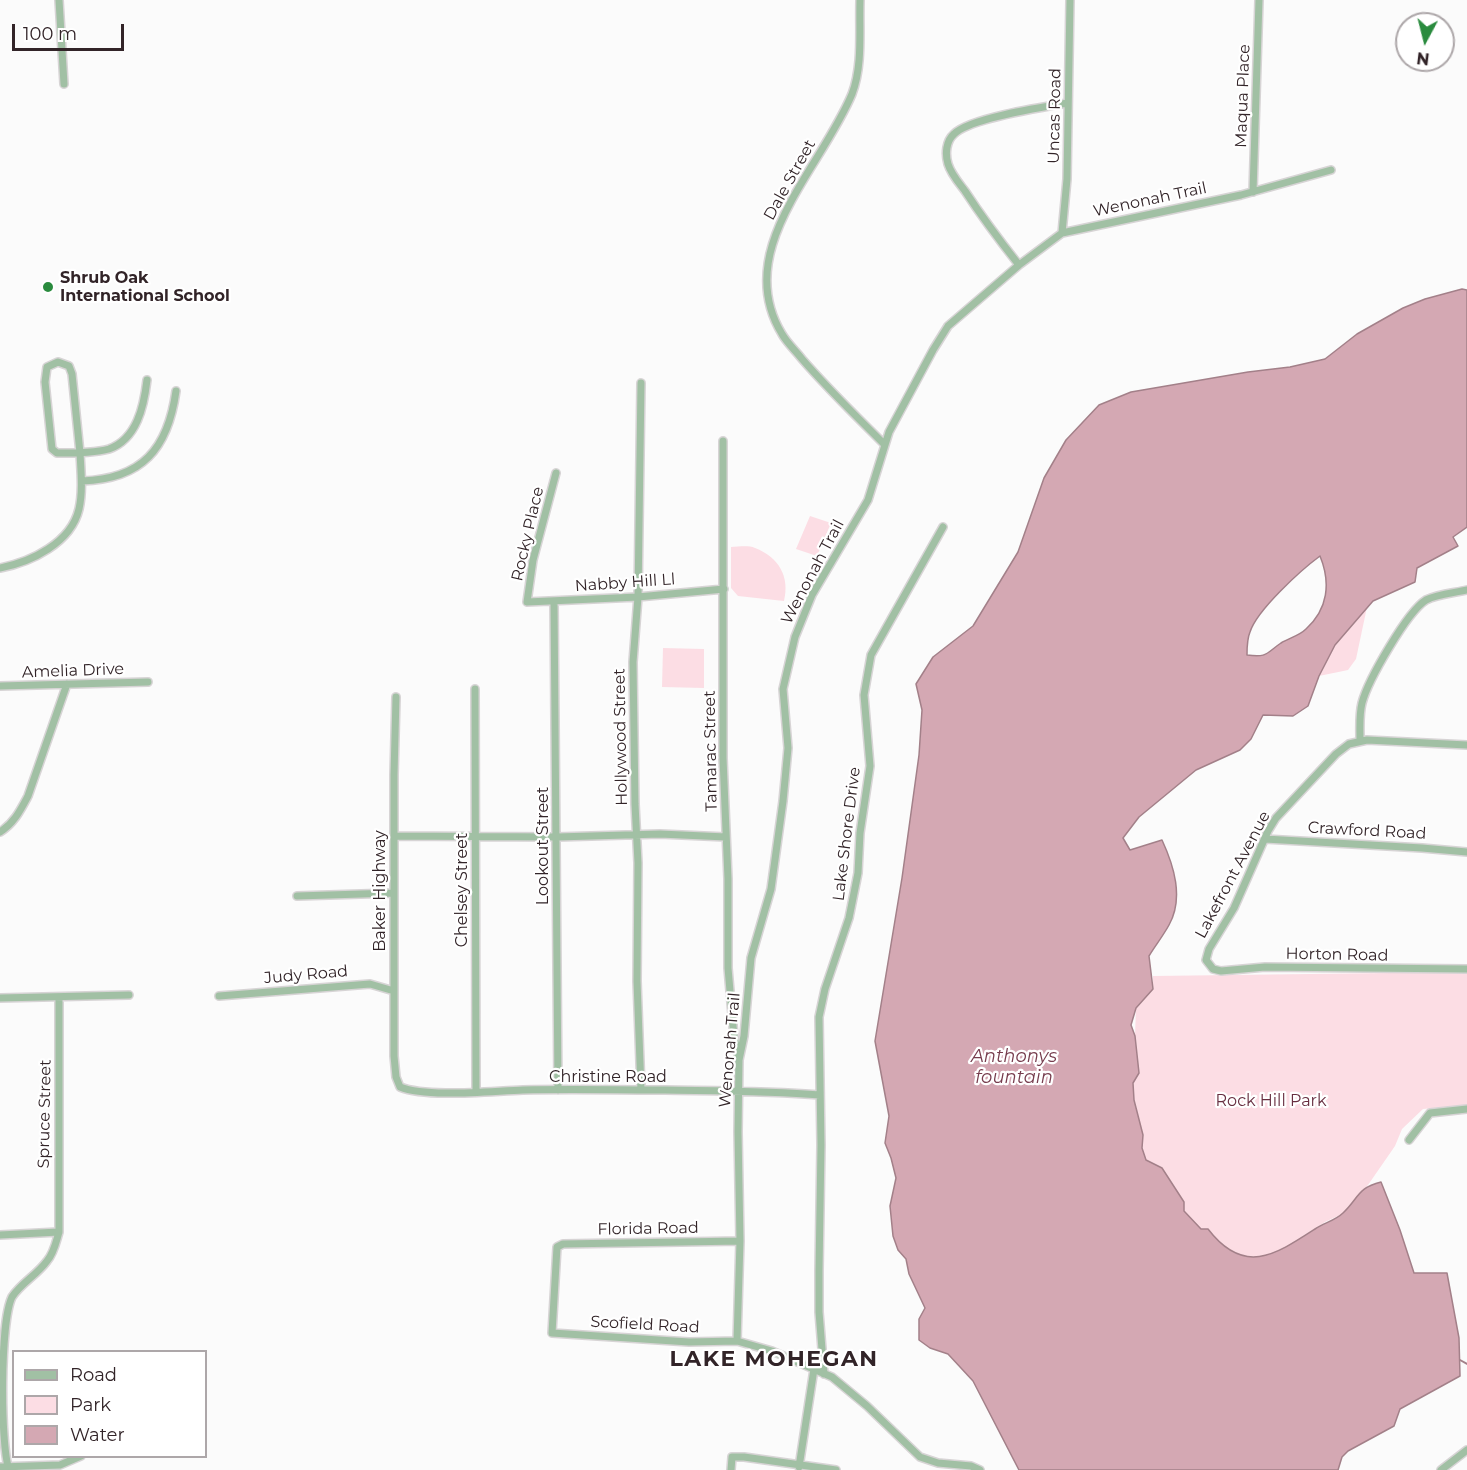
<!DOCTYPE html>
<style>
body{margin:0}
#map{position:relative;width:1467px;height:1470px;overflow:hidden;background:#fbfbfb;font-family:Montserrat,sans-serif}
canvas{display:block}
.legend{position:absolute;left:12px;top:1350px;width:195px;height:108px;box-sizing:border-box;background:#fff;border:2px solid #ada7a9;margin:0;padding:8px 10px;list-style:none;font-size:18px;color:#322428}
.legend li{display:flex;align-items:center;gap:12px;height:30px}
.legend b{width:30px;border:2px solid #ada7a9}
.north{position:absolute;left:1395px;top:12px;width:60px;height:60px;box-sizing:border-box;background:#fff;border:2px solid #ada7a9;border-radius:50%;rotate:187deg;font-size:16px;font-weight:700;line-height:24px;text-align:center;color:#322428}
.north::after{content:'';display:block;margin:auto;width:21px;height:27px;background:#2a8b3e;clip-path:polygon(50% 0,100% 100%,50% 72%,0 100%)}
.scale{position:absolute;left:12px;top:24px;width:112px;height:27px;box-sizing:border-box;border:3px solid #322428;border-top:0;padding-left:8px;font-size:18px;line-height:21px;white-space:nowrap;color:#322428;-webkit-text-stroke:4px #fff;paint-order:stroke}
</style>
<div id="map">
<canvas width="1467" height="1470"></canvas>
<ul class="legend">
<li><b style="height:8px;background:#a1c0a4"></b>Road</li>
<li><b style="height:16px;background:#fcdde4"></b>Park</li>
<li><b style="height:16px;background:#d4a8b3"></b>Water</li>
</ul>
<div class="north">N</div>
<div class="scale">100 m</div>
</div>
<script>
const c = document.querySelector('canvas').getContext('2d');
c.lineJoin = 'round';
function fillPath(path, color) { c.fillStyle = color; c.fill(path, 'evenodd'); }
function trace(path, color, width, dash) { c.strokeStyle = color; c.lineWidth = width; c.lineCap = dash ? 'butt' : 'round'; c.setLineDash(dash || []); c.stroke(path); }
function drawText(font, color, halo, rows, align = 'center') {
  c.font = font + ' Montserrat,sans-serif'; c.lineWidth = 4.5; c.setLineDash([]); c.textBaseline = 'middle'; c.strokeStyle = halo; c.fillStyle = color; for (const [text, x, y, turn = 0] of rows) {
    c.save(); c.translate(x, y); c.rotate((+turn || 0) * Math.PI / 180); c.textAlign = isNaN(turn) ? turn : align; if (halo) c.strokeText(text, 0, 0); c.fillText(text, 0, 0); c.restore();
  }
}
const green = new Path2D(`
 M 810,516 L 831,523 L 817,556 L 796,549 Z
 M 731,547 C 738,547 748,545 755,548 C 779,557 790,577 784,601 L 738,596 L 731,588 Z
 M 1367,607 L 1356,659 L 1348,670 L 1319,676 L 1335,645 Z
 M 663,648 L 704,649 L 704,688 L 662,687 Z
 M 1467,972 L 1467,1105 L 1423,1109 L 1402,1129 L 1395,1146 L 1368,1185 L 1342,1214 L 1325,1222 L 1285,1248 L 1270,1255 L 1255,1257 L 1238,1255 L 1220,1244 L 1208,1229 L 1201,1229 L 1184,1211 L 1162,1168 L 1146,1160 L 1142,1148 L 1143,1135 L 1134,1100 L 1133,1083 L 1139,1073 L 1135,1036 L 1136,1008 L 1153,989 L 1153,976 Z`);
const water = new Path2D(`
 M 1462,289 L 1467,290 L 1467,527 L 1453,537 L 1458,546 L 1417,568 L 1415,582 L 1373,601 L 1335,645 L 1319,676 L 1308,706 L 1293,716 L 1263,715 L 1251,739 L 1240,750 L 1196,770 L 1139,817 L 1123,838 L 1130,850 L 1162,840 C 1174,866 1184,898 1169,925 C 1163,936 1155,946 1149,956 L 1153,989 L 1136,1008 L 1131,1025 L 1135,1036 L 1139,1073 L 1133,1083 L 1134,1100 L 1143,1135 L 1142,1148 L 1146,1160 L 1162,1168 L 1184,1202 L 1184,1211 L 1201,1229 L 1208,1229 C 1244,1276 1275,1255 1315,1229 C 1324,1223 1336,1220 1343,1213 C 1359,1198 1357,1188 1381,1182 L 1400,1230 L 1414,1273 L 1447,1273 L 1459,1338 L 1460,1376 L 1400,1409 L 1394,1426 L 1348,1451 L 1342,1457 L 1338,1470 L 1019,1470 L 973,1381 L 948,1354 L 930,1348 L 919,1340 L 919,1319 L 925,1308 L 909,1274 L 906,1259 L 898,1250 L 893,1236 L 890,1206 L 896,1178 L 891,1158 L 885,1143 L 889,1116 L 875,1041 L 902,878 L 919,755 L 922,710 L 916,684 L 933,657 L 973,626 L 1018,552 L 1044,478 L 1066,440 L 1099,405 L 1131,392 L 1248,372 L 1290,367 L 1325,359 L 1357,334 L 1403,308 L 1425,299 ZM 1320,556 C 1331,583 1328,609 1306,629 C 1299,636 1289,638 1281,643 C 1266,653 1268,658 1247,655 C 1247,648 1247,639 1250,632 C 1257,610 1301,570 1320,556 Z`);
const stream = new Path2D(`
 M 1460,1360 L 1467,1364`);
const minor = new Path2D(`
 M 59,0 L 64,84
 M 860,0 C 859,31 863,65 852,94 C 821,169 731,250 782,334 C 787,343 796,351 802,359 C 828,389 856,416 884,444
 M 1253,192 L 1259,0
 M 1062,233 L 1067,179 L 1070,0
 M 1019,265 C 1000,241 982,217 965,191 C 959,183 951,174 948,164 C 945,154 946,141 954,134 C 970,118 1043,107 1068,103
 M 58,362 L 69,366 L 72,374 L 80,453 L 57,453 L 52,449 L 45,382 L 47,367 Z
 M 723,441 L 723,758 L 728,879 L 728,968 L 734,1037 L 738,1055
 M 556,473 L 533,560 L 527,602 L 638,597 L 724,589
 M 82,481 C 142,479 168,449 176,391
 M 0,568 C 31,562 71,543 79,509 C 83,491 81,472 80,453 C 89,452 99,452 109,449 C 137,439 144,406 147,380
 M 554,601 L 558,1090
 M 0,686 L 148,682
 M 475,689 L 476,1092
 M 396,697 L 394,775 L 394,1056 L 396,1077 L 400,1087 C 428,1098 491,1091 523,1090 C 570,1089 617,1090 665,1090 C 716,1091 768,1091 820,1095
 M 1360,740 C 1360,728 1359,715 1362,703 C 1368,680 1407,612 1426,600 C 1438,594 1454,593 1467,590
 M 1467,745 L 1367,740 L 1349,744 L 1336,754 L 1276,818 L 1268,831 L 1234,908 L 1209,949 L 1206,960 L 1213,969 L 1221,971 L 1265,967 L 1467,969
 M 0,832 C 14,823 20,811 28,796 L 67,684
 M 394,836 L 557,837 L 660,834 L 726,837
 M 1265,839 L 1422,848 L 1467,852
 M 297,896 L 393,893
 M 219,996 L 370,984 L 394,991
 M 0,998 L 129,995
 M 641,1090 L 637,981 L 638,863 L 635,804 L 633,662 L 638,597 L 641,383
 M 1409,1140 L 1430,1113 L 1467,1109
 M 0,1235 L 59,1232
 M 740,1241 L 563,1244 L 557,1247 L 552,1333 L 689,1342 L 737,1341 L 772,1351 L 832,1377 L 867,1406 L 920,1457 L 938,1463 L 971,1466 L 980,1470
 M 737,1341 L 740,1241 L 738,1132 L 739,1060 L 744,1036 L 751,958 L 771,889 L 783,801 L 788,748 L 783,689 L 795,637 L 812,595 L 868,500 L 889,432 L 933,350 L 948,326 L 1019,265 L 1062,233 L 1241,195 L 1331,170
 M 824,1374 L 819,1312 L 819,1271 L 821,1145 L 819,1017 L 825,989 L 849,918 L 858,873 L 860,833 L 870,766 L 864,695 L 871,655 L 943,527
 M 0,1467 L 60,1465 L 81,1456
 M 799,1467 L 814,1369
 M 9,1470 C 0,1443 0,1322 12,1297 C 21,1283 37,1275 47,1261 C 54,1253 56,1242 59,1232 L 59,997
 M 731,1470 L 732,1457 L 744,1457 L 836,1470
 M 1441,1470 L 1467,1450`);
const markers = [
 [48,287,6,"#2a8b3e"]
];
const streetNames = [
 ["Maqua Place",1243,96,-88],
 ["Uncas Road",1055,116,-89],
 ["Dale Street",790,180,-61],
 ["Wenonah Trail",1150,200,-12],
 ["Rocky Place",528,534,-77],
 ["Wenonah Trail",813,572,-62],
 ["Nabby Hill Ll",625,583,-4],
 ["Amelia Drive",73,671,-2],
 ["Hollywood Street",621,737,-91],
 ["Tamarac Street",711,751,-91],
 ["Crawford Road",1367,831,3],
 ["Lake Shore Drive",847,834,-83],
 ["Lookout Street",543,846,-90],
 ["Lakefront Avenue",1233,875,-62],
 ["Chelsey Street",462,890,-90],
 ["Baker Highway",380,891,-90],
 ["Horton Road",1337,955,1],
 ["Judy Road",306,975,-5],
 ["Wenonah Trail",730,1050,-85],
 ["Christine Road",608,1077],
 ["Spruce Street",45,1114,-89],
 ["Florida Road",648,1229,-1],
 ["Scofield Road",645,1325,3]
];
const poiNames = [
 ["Shrub Oak",60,278],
 ["International School",60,296]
];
const parkNames = [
 ["Rock Hill Park",1271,1101]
];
const waterNames = [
 ["Anthonys",1014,1057],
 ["fountain",1014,1078]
];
const districtNames = [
 ["LAKE MOHEGAN",774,1360]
];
fillPath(green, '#fcdde4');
fillPath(water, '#d4a8b3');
trace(water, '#a38089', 1.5);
trace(stream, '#a38089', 2);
trace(minor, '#d7d4d5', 10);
trace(minor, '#a1c0a4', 7);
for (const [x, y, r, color] of markers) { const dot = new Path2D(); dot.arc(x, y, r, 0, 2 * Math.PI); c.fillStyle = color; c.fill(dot); trace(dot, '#fff', 2); }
drawText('16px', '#322428', '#fff', streetNames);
drawText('bold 16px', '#322428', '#fff', poiNames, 'left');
drawText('16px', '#672e40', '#fff', parkNames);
drawText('italic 18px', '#763c4d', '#fff', waterNames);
c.letterSpacing = '1.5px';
drawText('bold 22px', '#322428', '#fff', districtNames);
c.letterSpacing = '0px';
</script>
